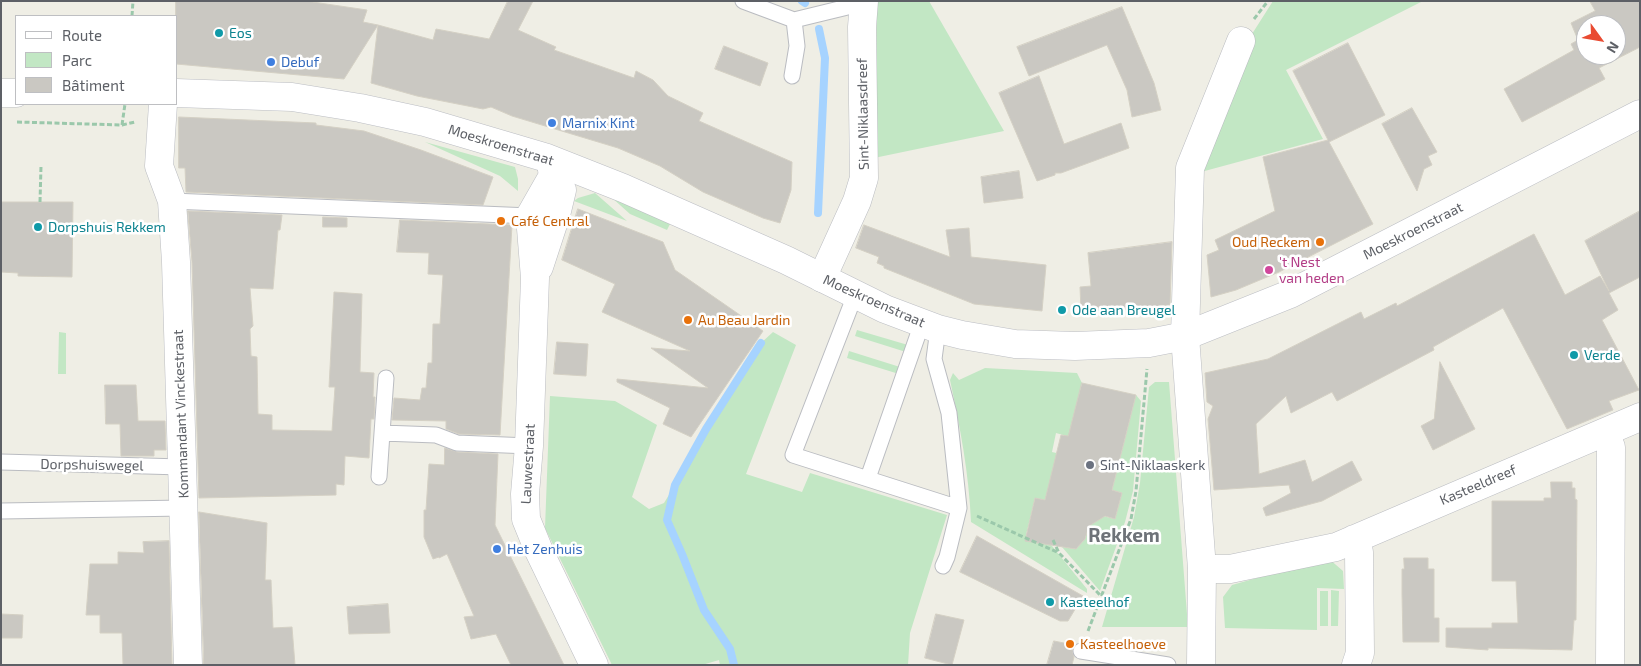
<!DOCTYPE html>
<meta charset="utf-8">
<style>
body{margin:0}
#map{position:relative;width:1641px;height:666px;overflow:hidden;background:#efeee5;font-family:"Exo 2",sans-serif}
canvas{display:block}
.frame{position:absolute;inset:0;border:2px solid #5d6066;pointer-events:none}
.legend{position:absolute;left:15px;top:15px;width:162px;height:90px;box-sizing:border-box;background:#fff;border:1px solid #bebfc2;margin:0;padding:6px 9px;list-style:none;font-size:15px;color:#5d6066}
.legend li{display:flex;align-items:center;gap:10px;height:25px}
.legend b{width:25px;border:1px solid #bebfc2}
.north{position:absolute;left:1576px;top:15px;width:50px;height:50px;box-sizing:border-box;background:#fff;border:1px solid #bebfc2;border-radius:50%;rotate:122deg;font-size:14px;font-weight:700;line-height:20px;text-align:center;color:#5d6066}
.north::after{content:'';display:block;margin:auto;width:18px;height:22px;background:#e94b32;clip-path:polygon(50% 0,100% 100%,50% 72%,0 100%)}
</style>
<div id="map">
<canvas width="1641" height="666"></canvas>
<div class="frame"></div>
<ul class="legend">
<li><b style="height:6px;background:#fff"></b>Route</li>
<li><b style="height:14px;background:#c2e7c4"></b>Parc</li>
<li><b style="height:14px;background:#cac8c2"></b>Bâtiment</li>
</ul>
<div class="north">N</div>
</div>
<script>
const c = document.querySelector('canvas').getContext('2d');
c.lineJoin = 'round';
function fillPath(path, color) { c.fillStyle = color; c.fill(path, 'evenodd'); }
function trace(path, color, width, dash) { c.strokeStyle = color; c.lineWidth = width; c.lineCap = dash ? 'butt' : 'round'; c.setLineDash(dash || []); c.stroke(path); }
function drawText(font, color, halo, rows, align = 'center') {
  c.font = font + ' "Exo 2",sans-serif'; c.lineWidth = 5; c.setLineDash([]); c.textBaseline = 'middle'; c.strokeStyle = halo; c.fillStyle = color; for (const [text, x, y, turn = 0] of rows) {
    c.save(); c.translate(x, y); c.rotate((+turn || 0) * Math.PI / 180); c.textAlign = isNaN(turn) ? turn : align; if (halo) c.strokeText(text, 0, 0); c.fillText(text, 0, 0); c.restore();
  }
}
const green = new Path2D(`
 M 877,1 L 929,1 L 1004,131 L 874,158 Z
 M 1273,1 L 1423,1 L 1286,70 L 1323,139 L 1201,172 L 1252,34 Z
 M 425,142 L 515,167 L 518,179 L 518,191 L 500,176 Z
 M 595,193 L 627,221 L 574,201 L 578,198 Z
 M 611,197 L 671,222 L 667,230 L 630,214 Z
 M 857,330 L 908,345 L 906,352 L 855,336 Z
 M 59,332 L 66,333 L 66,374 L 58,374 Z
 M 773,332 L 796,345 L 746,474 L 802,492 L 810,473 L 947,515 L 910,633 L 908,665 L 720,665 L 719,660 L 702,665 L 612,665 L 545,528 L 550,396 L 615,401 L 657,425 L 632,497 L 649,509 L 664,503 L 703,439 L 706,429 L 761,343 Z
 M 849,351 L 900,367 L 899,374 L 847,358 Z
 M 985,368 L 1077,373 L 1082,383 L 1070,437 L 1056,433 L 1052,452 L 1065,455 L 1045,500 L 1035,498 L 1026,535 L 1048,541 L 1087,589 L 1087,593 L 971,522 C 969,473 960,427 950,380 L 953,373 L 959,380 Z
 M 1155,382 L 1169,382 L 1188,627 L 1102,627 L 1134,517 L 1140,483 L 1149,387 Z
 M 1136,395 L 1141,401 L 1133,491 L 1125,522 L 1100,591 L 1062,547 L 1076,549 L 1085,539 L 1090,520 L 1099,515 L 1115,519 L 1122,493 L 1112,490 Z
 M 1328,558 L 1343,571 L 1344,589 L 1317,588 L 1317,630 L 1225,628 L 1223,597 L 1232,585 Z
 M 1331,590 L 1339,591 L 1338,626 L 1331,626 Z
 M 1320,591 L 1328,591 L 1328,626 L 1320,626 Z`);
const stream = new Path2D(`
 M 802,1 L 805,3
 M 818,213 L 825,58 L 819,29
 M 734,665 L 730,649 L 704,610 L 682,554 L 667,520 L 675,485 L 706,429 L 761,343`);
const building = new Path2D(`
 M 176,1 L 306,1 L 367,10 L 363,22 L 378,25 L 344,79 L 176,64 Z
 M 508,1 L 533,1 L 518,30 L 556,47 L 554,50 L 634,78 L 636,71 L 653,80 L 668,96 L 703,113 L 699,121 L 792,162 L 791,190 L 780,223 L 763,218 L 703,192 L 660,166 L 618,148 L 512,116 L 491,107 L 483,109 L 417,96 L 371,83 L 378,25 L 433,40 L 436,29 L 489,39 Z
 M 1590,1 L 1640,1 L 1640,47 L 1599,68 L 1605,79 L 1522,122 L 1504,89 L 1574,50 L 1571,44 L 1578,40 L 1571,23 L 1595,11 ZM 1586,25 L 1616,25 L 1616,55 L 1586,55 Z
 M 1122,7 L 1154,83 L 1161,110 L 1132,117 L 1127,90 L 1107,45 L 1029,76 L 1017,47 Z
 M 1348,43 L 1385,115 L 1329,142 L 1373,224 L 1279,272 L 1236,290 L 1211,297 L 1207,255 L 1219,250 L 1215,240 L 1275,211 L 1263,157 L 1328,140 L 1293,71 Z
 M 724,46 L 768,63 L 760,86 L 715,69 Z
 M 1039,76 L 1064,144 L 1121,123 L 1129,148 L 1061,173 L 1055,173 L 1055,175 L 1037,181 L 999,93 Z
 M 1412,108 L 1437,152 L 1428,156 L 1432,165 L 1424,169 L 1417,191 L 1382,124 Z
 M 179,117 L 316,123 L 316,125 L 364,131 L 421,150 L 493,177 L 483,205 L 186,192 L 185,168 L 179,168 Z
 M 1019,171 L 1023,198 L 984,203 L 981,177 Z
 M 1,202 L 73,202 L 72,277 L 18,276 L 18,273 L 1,272 Z
 M 578,209 L 663,242 L 675,270 L 763,331 L 691,437 L 663,424 L 670,408 L 617,382 L 617,379 L 708,388 L 651,348 L 690,351 L 602,312 L 615,284 L 562,260 Z
 M 188,211 L 282,215 L 280,230 L 278,230 L 273,289 L 250,288 L 253,326 L 250,329 L 251,356 L 257,357 L 258,414 L 272,415 L 272,430 L 332,431 L 335,387 L 329,387 L 334,292 L 362,294 L 360,372 L 374,373 L 373,397 L 375,397 L 374,419 L 371,419 L 369,458 L 345,456 L 344,485 L 336,484 L 336,495 L 199,498 L 192,262 Z
 M 1640,211 L 1640,277 L 1609,293 L 1618,310 L 1602,320 L 1639,390 L 1609,401 L 1613,410 L 1567,429 L 1503,308 L 1433,347 L 1434,350 L 1337,401 L 1332,392 L 1291,413 L 1286,396 L 1256,424 L 1259,474 L 1305,460 L 1312,482 L 1352,461 L 1362,480 L 1322,501 L 1266,516 L 1263,508 L 1291,493 L 1289,485 L 1214,490 L 1208,419 L 1213,406 L 1207,402 L 1205,373 L 1268,359 L 1361,312 L 1364,319 L 1396,303 L 1397,306 L 1534,234 L 1565,295 L 1600,276 L 1609,291 L 1585,241 Z
 M 323,217 L 347,218 L 347,227 L 323,227 Z
 M 400,220 L 512,225 L 500,435 L 459,434 L 446,429 L 446,421 L 392,420 L 394,398 L 420,400 L 422,388 L 426,388 L 428,363 L 432,363 L 433,324 L 440,324 L 443,275 L 428,274 L 429,253 L 397,252 Z
 M 864,225 L 950,257 L 946,230 L 969,228 L 971,257 L 1046,265 L 1042,311 L 974,304 L 884,268 L 884,266 L 877,263 L 879,257 L 856,248 Z
 M 1172,242 L 1170,305 L 1122,310 L 1081,311 L 1080,287 L 1091,286 L 1088,253 Z
 M 557,342 L 588,344 L 586,376 L 554,374 Z
 M 1440,362 L 1475,429 L 1433,450 L 1421,426 L 1434,419 Z
 M 1082,383 L 1136,395 L 1112,490 L 1122,493 L 1115,519 L 1105,516 L 1089,526 L 1085,539 L 1076,549 L 1025,541 L 1035,498 L 1045,500 L 1061,435 L 1068,436 Z
 M 105,385 L 136,385 L 138,421 L 165,421 L 166,450 L 154,450 L 154,456 L 121,456 L 120,424 L 106,424 Z
 M 445,448 L 457,452 L 498,454 L 495,525 L 564,665 L 511,665 L 496,634 L 471,639 L 464,617 L 474,616 L 447,554 L 439,558 L 439,557 L 433,559 L 424,537 L 424,510 L 426,510 L 429,464 L 444,465 Z
 M 1551,482 L 1572,482 L 1572,488 L 1575,488 L 1575,499 L 1577,500 L 1576,620 L 1574,620 L 1572,650 L 1488,648 L 1488,650 L 1446,647 L 1446,628 L 1492,628 L 1492,623 L 1518,623 L 1516,581 L 1492,581 L 1492,501 L 1544,501 L 1544,498 L 1551,498 Z
 M 199,512 L 267,523 L 265,580 L 271,580 L 273,628 L 292,627 L 295,665 L 204,665 Z
 M 977,536 L 1083,596 L 1068,621 L 1060,621 L 960,572 Z
 M 169,541 L 172,665 L 123,665 L 122,633 L 100,633 L 100,615 L 86,615 L 90,564 L 118,564 L 118,552 L 144,553 L 143,542 Z
 M 1404,558 L 1428,558 L 1428,569 L 1434,569 L 1434,618 L 1439,618 L 1439,642 L 1403,642 L 1402,594 L 1402,569 L 1404,569 Z
 M 388,604 L 390,633 L 349,634 L 347,607 Z
 M 1,614 L 23,615 L 22,638 L 1,638 Z
 M 936,614 L 964,620 L 952,665 L 925,658 Z
 M 1054,641 L 1074,645 L 1072,650 L 1074,657 L 1072,665 L 1047,665 Z`);
const path = new Path2D(`
 M 132,16 L 133,1
 M 1254,19 L 1268,1
 M 17,122 L 122,125 L 135,122
 M 122,125 L 125,104
 M 40,202 L 41,166
 M 977,516 L 1059,553
 M 1053,540 L 1059,553 L 1101,596
 M 1088,631 L 1131,519 L 1136,491 L 1147,369`);
const service = new Path2D(`
 M 743,1 L 794,20
 M 794,20 L 864,3
 M 792,76 L 797,46 L 794,20
 M 172,201 L 530,216
 M 855,295 L 793,455 L 959,508
 M 938,329 L 934,359 L 949,413 L 959,508 L 947,557 L 943,566
 M 386,378 L 382,433 L 436,435 L 457,443 L 529,446
 M 1,462 L 182,467
 M 379,477 L 382,433
 M 868,478 L 922,323
 M 1,511 L 184,508
 M 1081,651 L 1168,665`);
const minor = new Path2D(`
 M 163,104 L 159,166 L 172,201 L 176,262 L 188,665
 M 822,278 L 857,201 L 864,178 L 862,27 L 864,1
 M 1603,433 L 1611,447 L 1610,665
 M 1354,539 L 1359,552 L 1360,653 L 1356,665
 M 1202,569 L 1230,569 L 1336,547 L 1640,417
 M 1201,665 L 1202,569 L 1185,336 L 1190,168 L 1241,41`);
const tertiary = new Path2D(`
 M 554,174 L 530,216 L 535,278 L 529,446 L 525,494 L 526,519 L 539,551 L 594,665
 M 539,267 L 556,215 L 562,190 L 552,170`);
const secondary = new Path2D(`
 M 1,93 L 16,93
 M 176,93 L 292,97 L 360,108 L 425,122 L 547,158 L 623,188 L 786,260 L 885,309 L 938,329 L 962,335 L 1015,344 L 1075,346 L 1149,343 L 1185,336 L 1290,294 L 1640,114`);
const markers = [
 [219,33,5,"#0f9aa8"],
 [271,62,5,"#3f7fe0"],
 [552,123,5,"#3f7fe0"],
 [501,221,5,"#e8710a"],
 [38,227,5,"#0f9aa8"],
 [1320,242,5,"#e8710a"],
 [1269,270,5,"#d1479c"],
 [1062,310,5,"#0f9aa8"],
 [688,320,5,"#e8710a"],
 [1574,355,5,"#0f9aa8"],
 [1090,465,5,"#6b7280"],
 [497,549,5,"#3f7fe0"],
 [1050,602,5,"#0f9aa8"],
 [1070,644,5,"#e8710a"]
];
const cultureNames = [
 ["Eos",229,33],
 ["Dorpshuis Rekkem",48,227],
 ["Ode aan Breugel",1072,310],
 ["Verde",1584,355],
 ["Kasteelhof",1060,602]
];
const shopNames = [
 ["Debuf",281,62],
 ["Marnix Kint",562,123],
 ["Het Zenhuis",507,549]
];
const streetNames = [
 ["Sint-Niklaasdreef",863,114,-91],
 ["Moeskroenstraat",501,145,17],
 ["Moeskroenstraat",1413,231,-27],
 ["Moeskroenstraat",874,301,24],
 ["Kommandant Vinckestraat",181,414,-92],
 ["Lauwestraat",528,464,-87],
 ["Dorpshuiswegel",92,465,1],
 ["Kasteeldreef",1478,485,-23]
];
const foodNames = [
 ["Café Central",511,221],
 ["Oud Reckem",1310,242,"right"],
 ["Au Beau Jardin",698,320],
 ["Kasteelhoeve",1080,644]
];
const hotelNames = [
 ["'t Nest",1279,262],
 ["van heden",1279,278]
];
const worshipNames = [
 ["Sint-Niklaaskerk",1100,465]
];
const districtNames = [
 ["Rekkem",1124,536]
];
fillPath(green, '#c2e7c4');
trace(stream, '#a6d3ff', 8);
fillPath(building, '#cac8c2');
trace(building, '#d4d0c4', 1);
trace(service, '#babcc1', 17);
trace(minor, '#babcc1', 29);
trace(tertiary, '#babcc1', 29);
trace(secondary, '#bbbdc3', 29);
trace(path, '#9bc8ab', 3, [5, 2.5]);
trace(service, '#fff', 15);
trace(minor, '#fff', 28);
trace(tertiary, '#fff', 28);
trace(secondary, '#fff', 28);
for (const [x, y, r, color] of markers) { const dot = new Path2D(); dot.arc(x, y, r, 0, 2 * Math.PI); c.fillStyle = color; c.fill(dot); trace(dot, '#fff', 2); }
drawText('14px', '#0d838f', '#fff', cultureNames, 'left');
drawText('14px', '#366cbe', '#fff', shopNames, 'left');
drawText('14px', '#5d6066', '#fff', streetNames);
drawText('14px', '#c56008', '#fff', foodNames, 'left');
drawText('14px', '#b23c85', '#fff', hotelNames, 'left');
drawText('14px', '#5b616d', '#fff', worshipNames, 'left');
drawText('bold 19px', '#6e7278', '#fff', districtNames);
</script>
